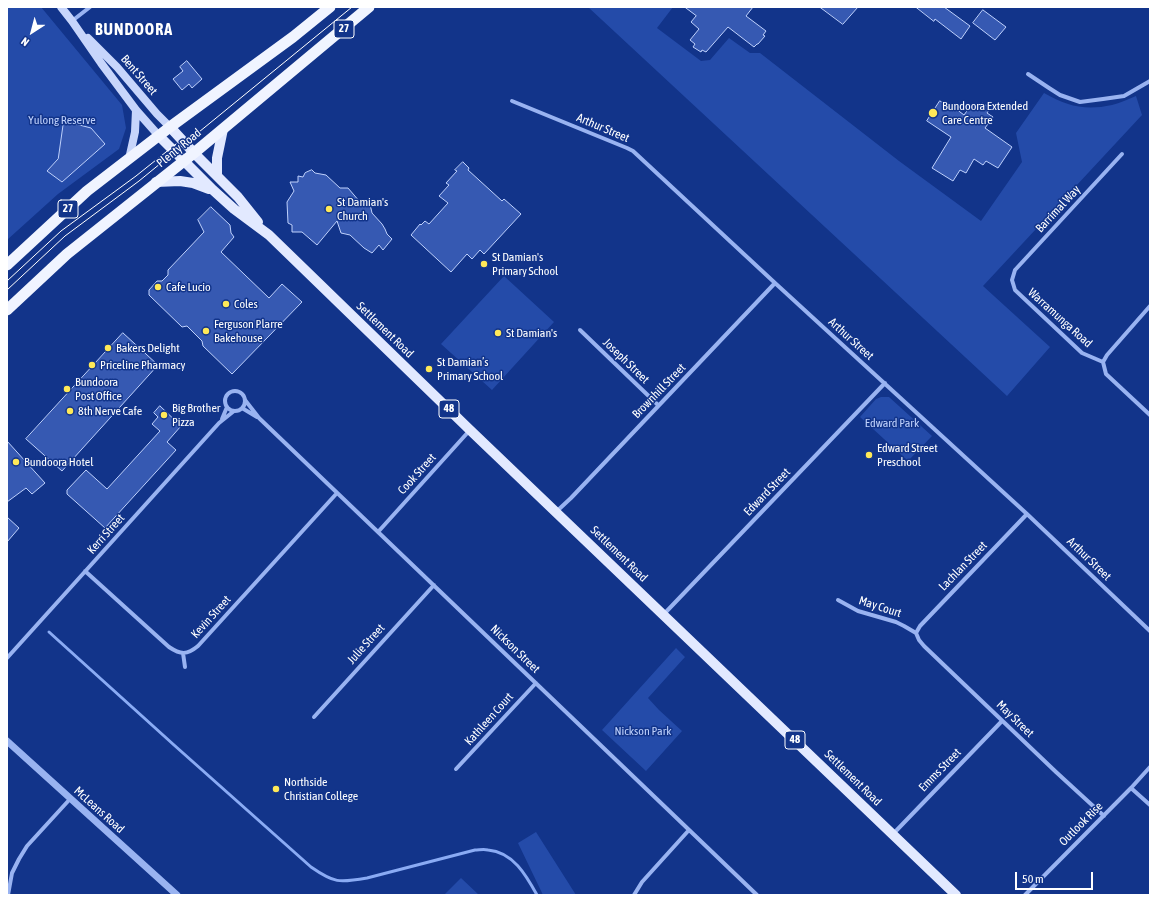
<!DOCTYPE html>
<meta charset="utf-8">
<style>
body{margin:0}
#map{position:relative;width:1157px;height:902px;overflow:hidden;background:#12348a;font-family:"Asap Condensed",sans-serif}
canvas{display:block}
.frame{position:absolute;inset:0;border:8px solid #fff;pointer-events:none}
.north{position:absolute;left:12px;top:12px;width:40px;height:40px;-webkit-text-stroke:3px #12348a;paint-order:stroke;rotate:216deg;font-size:11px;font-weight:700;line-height:16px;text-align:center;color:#fff}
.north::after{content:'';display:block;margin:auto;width:14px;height:18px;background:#fff;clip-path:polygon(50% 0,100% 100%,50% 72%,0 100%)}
.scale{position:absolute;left:1015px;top:872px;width:78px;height:18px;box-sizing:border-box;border:2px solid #fff;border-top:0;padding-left:5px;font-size:12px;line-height:14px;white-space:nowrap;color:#fff;-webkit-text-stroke:3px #12348a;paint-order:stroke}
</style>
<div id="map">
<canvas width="1157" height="902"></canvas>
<div class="frame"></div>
<div class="north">N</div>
<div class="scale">50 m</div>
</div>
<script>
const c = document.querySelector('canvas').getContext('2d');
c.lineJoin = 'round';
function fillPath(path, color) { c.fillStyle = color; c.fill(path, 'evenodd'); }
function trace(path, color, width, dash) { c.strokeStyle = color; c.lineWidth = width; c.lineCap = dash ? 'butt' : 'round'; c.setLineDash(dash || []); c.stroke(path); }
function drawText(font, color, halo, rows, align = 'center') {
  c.font = font + ' "Asap Condensed",sans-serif'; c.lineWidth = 3; c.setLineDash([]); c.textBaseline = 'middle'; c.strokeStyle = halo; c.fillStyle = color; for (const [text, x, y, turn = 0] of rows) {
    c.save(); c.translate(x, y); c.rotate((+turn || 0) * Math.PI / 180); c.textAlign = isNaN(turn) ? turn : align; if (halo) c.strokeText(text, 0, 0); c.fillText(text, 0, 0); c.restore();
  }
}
const green = new Path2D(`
 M 7,7 L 41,7 L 122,105 L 126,128 L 119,149 L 58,194 L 7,240 Z
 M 588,7 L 673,7 L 657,28 L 701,61 L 710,60 L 729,38 L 750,53 L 760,53 L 899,161 L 981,221 L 1022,162 L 1016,133 L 1044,93 C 1067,106 1085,111 1112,105 C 1120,103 1128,99 1136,96 L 1142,115 L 983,286 L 1050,347 L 1007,396 Z
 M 504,276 L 554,322 L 492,390 L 441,344 Z
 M 881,397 L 889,397 L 932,436 L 908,461 L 860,417 L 876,399 Z
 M 676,648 L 685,657 L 648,698 L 659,710 L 682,731 L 646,771 L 602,730 Z
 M 536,832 L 576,895 L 543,895 L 518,843 Z
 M 461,878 L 479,895 L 444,895 Z`);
const stream = new Path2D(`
 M 49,632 L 174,745 L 311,867 C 334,883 339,883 367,878 L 475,850 C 479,850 484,849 488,850 C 513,852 526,875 537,895`);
const building = new Path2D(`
 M 685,7 L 753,7 L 746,16 L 766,31 L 763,35 L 765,36 L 758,44 L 757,44 L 754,47 L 728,27 L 706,52 L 702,50 L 701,52 L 693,47 L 695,44 L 690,40 L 699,29 L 691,22 L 696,16 Z
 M 820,7 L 858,7 L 843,24 Z
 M 916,7 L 944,7 L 970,26 L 961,39 L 935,19 L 934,21 Z
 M 983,10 L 1006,27 L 995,40 L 973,23 Z
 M 187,61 L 202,79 L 192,88 L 189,84 L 182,90 L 173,79 L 183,71 L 180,67 Z
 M 940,101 L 949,107 L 951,105 L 964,115 L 972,104 L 978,108 L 982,103 L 990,108 L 987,113 L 993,117 L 985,128 L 1012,147 L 998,168 L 986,161 L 983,165 L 974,159 L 966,173 L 960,170 L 953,181 L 932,168 L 951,137 L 927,121 Z
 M 64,121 L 91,128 L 105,144 L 62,182 L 47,171 L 58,159 Z
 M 463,162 L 469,168 L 468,170 L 502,201 L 504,199 L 521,214 L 484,254 L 480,250 L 472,259 L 467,254 L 451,272 L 411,235 L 420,224 L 421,225 L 425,221 L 429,224 L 448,203 L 439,196 L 449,185 L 446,183 L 457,171 L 455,170 Z
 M 312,170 L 315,173 L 326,175 L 340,188 L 348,188 L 360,202 L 370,204 L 372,213 L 382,224 L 385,229 L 387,234 L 392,239 L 383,250 L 379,245 L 372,253 L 364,248 L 350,235 L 341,233 L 337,221 L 317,245 L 302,232 L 292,232 L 292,225 L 288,223 L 287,202 L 294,191 L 290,182 L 298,182 L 298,176 L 303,177 L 305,173 Z
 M 211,207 L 230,225 L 231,233 L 234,237 L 221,252 L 269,298 L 282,284 L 302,302 L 232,374 L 203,346 L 202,341 L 187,326 L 182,327 L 149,295 L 149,290 L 157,281 L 162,281 L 168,275 L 168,270 L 204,232 L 198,220 Z
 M 123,333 L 158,365 L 62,471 L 26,439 Z
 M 160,406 L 181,426 L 167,442 L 176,450 L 105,528 L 67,494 L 67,490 L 86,470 L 107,489 L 160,431 L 152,424 L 158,417 L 154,413 Z
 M 7,441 L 45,483 L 32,494 L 26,488 L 7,502 Z
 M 7,517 L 19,528 L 7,542 Z`);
const minor = new Path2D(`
 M 72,21 L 90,7
 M 1028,74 L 1049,88 L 1060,95 L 1080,102 L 1103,99 L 1124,96 L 1150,81
 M 512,101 L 627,148 L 633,151 L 775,283 L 1027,514 L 1150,631
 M 1122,154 L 1015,270 L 1012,280 L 1015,290 L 1082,353 L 1103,362 L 1106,374 L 1150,415
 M 580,330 L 658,405
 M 1103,362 L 1107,355 L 1150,306
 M225 401a10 10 0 1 1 20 0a10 10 0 1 1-20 0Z
 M 245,400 L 259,418 L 757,895
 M 242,408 L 257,417
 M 222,419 L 227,407
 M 557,511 L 571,498 L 775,283
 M 378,532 L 470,430
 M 85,571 L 169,647 C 181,655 187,655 198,646 L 337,493
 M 838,600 L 858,611 L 896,622 L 904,626 L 916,633
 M 664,614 L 885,383
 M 916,633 L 919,640 L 924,646 L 1056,772 L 1104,816
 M 916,633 L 920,626 L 1027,514
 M 183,653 L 185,667
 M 7,658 L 219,423 L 234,411
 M 314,717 L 434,585
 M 456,769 L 536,683
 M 1131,788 L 1150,805
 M 893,834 L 1002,721
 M 8,895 L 12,873 L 19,859 L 27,846 L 70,799
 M 634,895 L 642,882 L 689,830
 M 1025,895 L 1131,788 L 1150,767`);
const tertiary = new Path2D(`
 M 7,741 L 177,895`);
const secondary = new Path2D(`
 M 61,7 L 72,21 L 101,63 L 136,110 L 159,136
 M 88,38 L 117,67 L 157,114 L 170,127
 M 129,159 L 135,132 L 136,110`);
const primary = new Path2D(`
 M 170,127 L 194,153 L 238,197 L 258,222
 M 159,136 L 213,190 L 234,209 L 269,235 L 470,430 L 956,895
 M 217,176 L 217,158 L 223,129
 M 156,182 L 180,181 L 193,183 L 209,189`);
const trunk = new Path2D(`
 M 7,265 L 87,191 L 170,127 L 293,37 L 330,7
 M 7,310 L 67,254 L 194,153 L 369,7`);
const tram = new Path2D(`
 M 7,281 L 61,231 L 136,176 L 176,144
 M 7,290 L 65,236 L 139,181 L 352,7`);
const markers = [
 [933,113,5,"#ffe958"],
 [329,209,4,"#ffe958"],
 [484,264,4,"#ffe958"],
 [158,287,4,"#ffe958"],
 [226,304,4,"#ffe958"],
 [206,331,4,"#ffe958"],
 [498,333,4,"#ffe958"],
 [108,348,4,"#ffe958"],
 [92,365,4,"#ffe958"],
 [429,369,4,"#ffe958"],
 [67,389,4,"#ffe958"],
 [70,411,4,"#ffe958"],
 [164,415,4,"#ffe958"],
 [869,455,4,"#ffe958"],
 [16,462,4,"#ffe958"],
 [276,789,4,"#ffe958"]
];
const shields = [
 [344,29,20],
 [68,209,20],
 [449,409,20],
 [795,740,20]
];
const shieldNames = [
 ["27",344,29],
 ["27",68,209],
 ["48",449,409],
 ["48",795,740]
];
const streetNames = [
 ["Bent Street",139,75,49],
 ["Arthur Street",603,128,23],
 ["Plenty Road",179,148,-39],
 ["Barrimal Way",1058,209,-47],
 ["Warramunga Road",1060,318,42],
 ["Settlement Road",385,330,44],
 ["Arthur Street",851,339,42],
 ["Joseph Street",626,361,44],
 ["Brownhill Street",659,391,-46],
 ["Cook Street",417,474,-48],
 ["Edward Street",767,492,-46],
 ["Kerri Street",106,534,-48],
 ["Settlement Road",619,554,44],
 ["Arthur Street",1089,559,44],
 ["Lachlan Street",963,566,-46],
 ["May Court",880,607,18],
 ["Kevin Street",211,617,-48],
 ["Julie Street",366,644,-48],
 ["Nickson Street",515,649,44],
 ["Kathleen Court",489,719,-48],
 ["May Street",1015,719,44],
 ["Emms Street",940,770,-46],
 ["Settlement Road",853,778,44],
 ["McLeans Road",99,810,42],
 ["Outlook Rise",1081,824,-45]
];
const poiNames = [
 ["Bundoora Extended",942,106],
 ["Care Centre",942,120],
 ["St Damian's",337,202],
 ["Church",337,216],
 ["St Damian's",492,257],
 ["Primary School",492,271],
 ["Cafe Lucio",166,287],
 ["Coles",234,304],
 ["Ferguson Plarre",214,324],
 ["Bakehouse",214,338],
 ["St Damian's",506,333],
 ["Bakers Delight",116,348],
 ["St Damian’s",437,362],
 ["Primary School",437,376],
 ["Priceline Pharmacy",100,365],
 ["Bundoora",75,382],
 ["Post Office",75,396],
 ["Big Brother",172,408],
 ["Pizza",172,422],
 ["8th Nerve Cafe",78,411],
 ["Edward Street",877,448],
 ["Preschool",877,462],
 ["Bundoora Hotel",24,462],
 ["Northside",284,782],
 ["Christian College",284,796]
];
const parkNames = [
 ["Yulong Reserve",62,120],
 ["Edward Park",892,423],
 ["Nickson Park",643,731]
];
const districtNames = [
 ["BUNDOORA",134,30]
];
fillPath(green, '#244ba9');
trace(stream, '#8aabf4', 3);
fillPath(building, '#3659b2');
trace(building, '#bfd1fc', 1);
trace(minor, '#99b3f1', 4);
trace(tertiary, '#99b3f1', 7);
trace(secondary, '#c7d5fb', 8);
trace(primary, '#e2e9ff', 10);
trace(trunk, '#f0f4ff', 11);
trace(tram, '#fff', 1);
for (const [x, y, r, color] of markers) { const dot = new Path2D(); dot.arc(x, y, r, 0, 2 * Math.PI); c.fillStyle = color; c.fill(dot); trace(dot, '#12348a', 1.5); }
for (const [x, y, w] of shields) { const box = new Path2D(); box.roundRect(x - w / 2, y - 9, w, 18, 3); c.fillStyle = '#12348a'; c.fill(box); trace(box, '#fff', 1); }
drawText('bold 11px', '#fff', null, shieldNames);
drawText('12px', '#fff', '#12348a', streetNames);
drawText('12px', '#fff', '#12348a', poiNames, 'left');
drawText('12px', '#bfd1fc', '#12348a', parkNames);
c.letterSpacing = '1px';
drawText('bold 16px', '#fff', '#12348a', districtNames);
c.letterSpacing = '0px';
</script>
